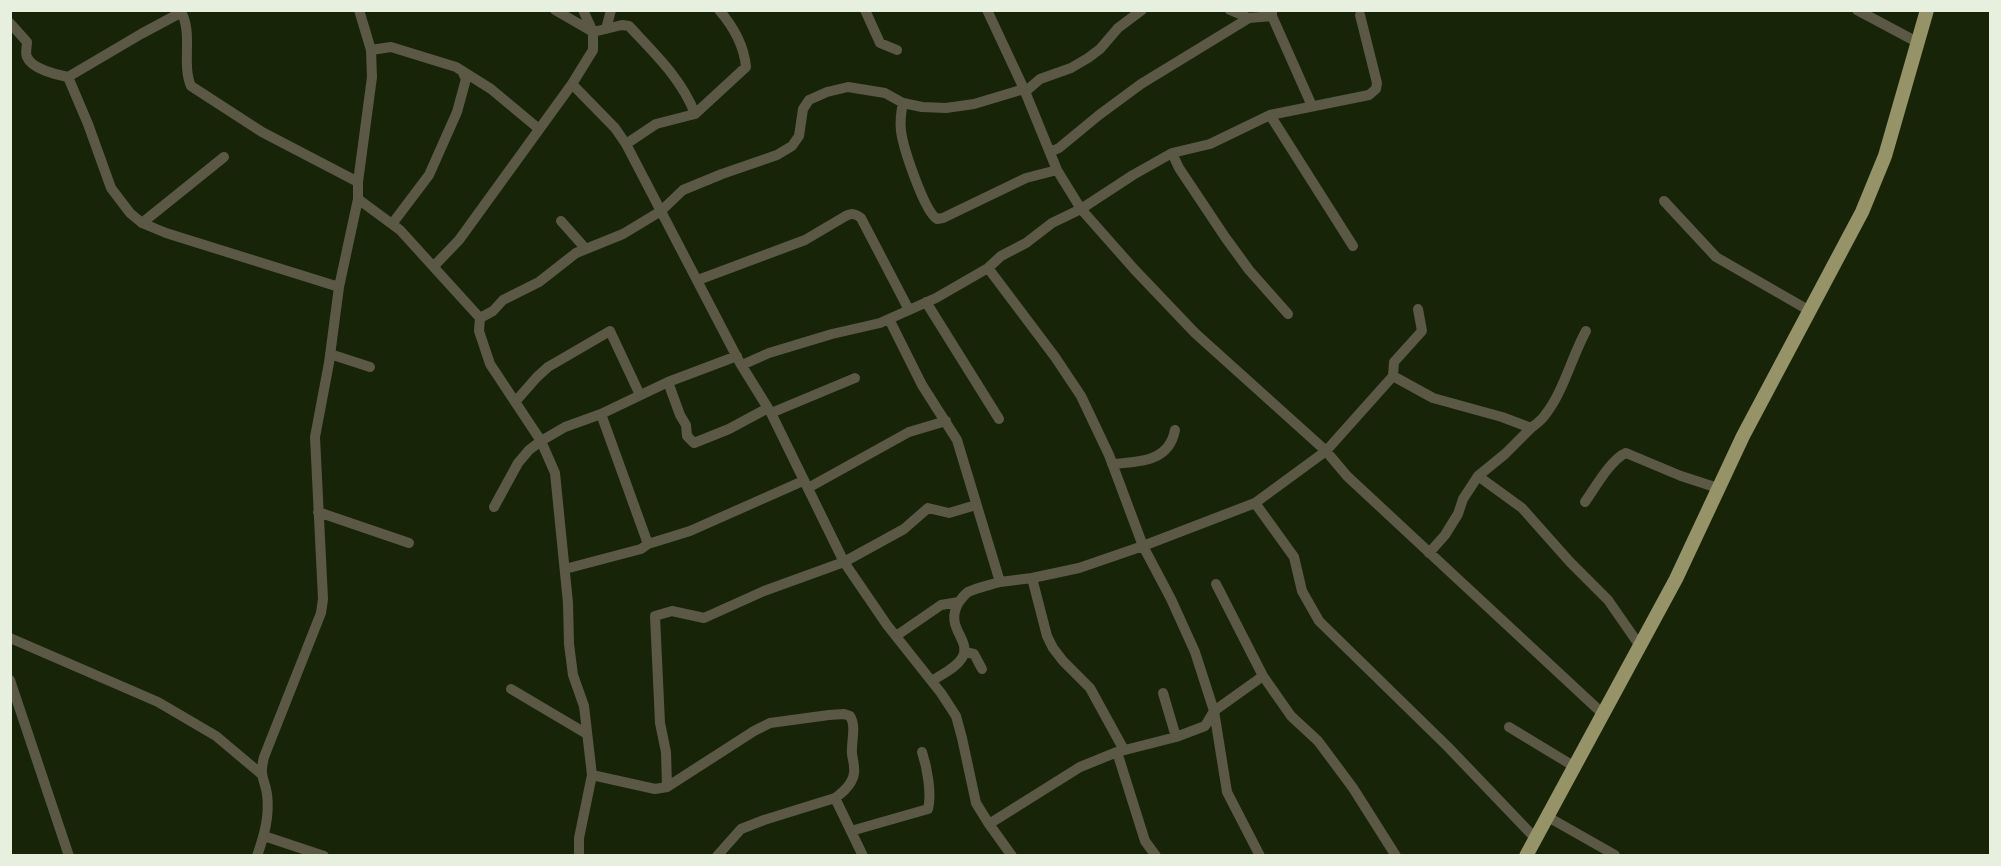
<!DOCTYPE html>
<style>
body{margin:0}
#map{position:relative;width:2001px;height:866px;overflow:hidden;background:#182408;font-family:Montserrat,sans-serif}
canvas{display:block}
.frame{position:absolute;inset:0;border:12px solid #e7efde;pointer-events:none}
</style>
<div id="map">
<canvas width="2001" height="866"></canvas>
<div class="frame"></div>
</div>
<script>
const c = document.querySelector('canvas').getContext('2d');
c.lineJoin = 'round';
function trace(path, color, width, dash) { c.strokeStyle = color; c.lineWidth = width; c.lineCap = dash ? 'butt' : 'round'; c.setLineDash(dash || []); c.stroke(path); }
const minor = new Path2D(`
 M 180,10 C 194,32 181,63 191,86 L 262,132 L 358,182
 M 555,10 L 593,32 L 583,10
 M 865,10 L 880,43 L 897,50
 M 987,10 L 1024,89 L 1057,170 L 1081,209 L 1134,269 L 1195,333 L 1326,451 L 1347,476 L 1603,714
 M 1230,10 L 1249,18 L 1272,16
 M 1272,10 L 1272,16 L 1312,106
 M 1857,10 L 1917,42
 M 10,23 L 27,42 C 27,47 25,53 27,57 C 32,69 57,75 68,77 L 141,34 L 182,12
 M 606,29 L 611,10
 M 371,50 L 391,47 L 456,67 L 491,89 L 539,129
 M 68,77 L 88,124 L 111,188 L 130,213 L 142,223 L 166,233 L 339,287
 M 572,84 L 615,128 L 626,144 L 740,363 L 771,413 L 844,562 L 887,625 L 941,693 L 956,716 L 962,738 L 976,803 L 989,824 L 1012,856
 M 1025,92 L 1040,79 L 1071,68 L 1088,58 L 1100,49 L 1118,28 L 1142,10
 M 903,103 C 901,112 900,122 901,131 C 903,147 924,211 937,219 L 943,218 L 1026,178 L 1057,170
 M 1270,115 L 1353,246
 M 626,144 L 656,124 L 695,114 L 746,67 C 744,46 733,26 719,10
 M 1050,152 L 1059,148 L 1099,115 L 1141,84 L 1249,18
 M 1172,153 L 1179,168 L 1225,237 L 1249,270 L 1288,314
 M 358,199 L 400,230 L 480,318 L 479,331 L 490,364 L 541,441 L 555,473 L 568,603 L 569,644 L 573,675 L 584,706 L 592,775 L 579,838 L 579,856
 M 1664,201 L 1716,257 L 1810,311
 M 561,221 L 585,248
 M 142,223 L 224,157
 M 392,224 L 429,175 L 457,112 L 466,79 L 463,73
 M 434,266 L 459,240 L 572,84 L 593,50 L 593,32 L 622,25 L 629,26 C 654,53 682,79 695,114
 M 988,268 L 1055,357 L 1081,396 L 1109,455 L 1143,546 L 1171,599 L 1195,652 L 1214,711 L 1227,792 L 1260,856
 M 698,280 L 805,240 L 844,217 C 851,213 855,213 861,218 L 909,310
 M 926,302 L 999,419
 M 480,318 L 493,311 L 503,300 L 539,282 L 576,253 L 623,234 L 661,211 L 683,190 L 722,174 L 777,155 L 792,146 L 799,136 L 803,109 L 809,100 L 827,92 L 848,87 L 885,93 L 903,103 L 922,107 L 946,108 L 974,104 L 1024,89
 M 889,319 L 922,385 L 957,440 L 1000,582 L 1032,578 L 1079,568 L 1143,546 L 1255,503 L 1326,451 L 1393,376 L 1394,362 L 1422,331 L 1418,309
 M 330,354 L 370,367
 M 742,365 L 769,353 L 832,334 L 880,323 L 936,298 L 988,268 L 1001,256 L 1026,243 L 1052,223 L 1081,209 L 1133,175 L 1172,153 L 1210,144 L 1270,115 L 1369,95 L 1376,89 L 1377,83 L 1360,15
 M 1393,376 L 1433,398 L 1502,417 L 1531,428 L 1505,454 L 1478,476 L 1463,499 L 1458,514 L 1445,535 L 1429,553
 M 668,382 L 680,415 L 686,425 L 687,436 L 694,443 L 729,429 L 768,408
 M 515,402 L 537,377 L 548,367 L 610,331 L 640,395
 M 771,413 L 855,378
 M 601,414 L 648,544
 M 1531,428 C 1536,424 1542,420 1545,415 C 1563,393 1572,356 1586,331
 M 1112,464 C 1139,462 1169,462 1175,430
 M 1478,476 L 1522,508 L 1570,562 L 1608,600 L 1640,646
 M 808,488 L 909,432 L 946,421
 M 1585,502 C 1595,488 1611,459 1626,453 L 1681,476 L 1718,488
 M 1255,503 L 1294,557 L 1302,591 L 1319,621 L 1448,747 L 1536,839
 M 494,507 L 518,463 L 529,450 L 541,441 L 565,427 L 601,414 L 668,382 L 737,356
 M 318,512 L 409,543
 M 565,569 L 641,549 L 648,544 L 690,531 L 803,481
 M 1032,578 L 1047,636 L 1053,648 L 1063,661 L 1090,688 L 1124,750
 M 1216,584 L 1263,676 L 1291,716 L 1318,741 L 1353,788 L 1396,856
 M 896,636 L 941,605 L 959,602
 M 10,638 L 158,702 L 216,736 L 260,773
 M 965,652 L 974,654 L 982,669
 M 10,680 L 69,856
 M 932,681 C 942,674 956,668 962,658 C 973,640 943,628 959,602 C 962,598 965,594 968,592 C 978,587 990,585 1000,582
 M 511,689 L 587,734
 M 1163,693 L 1176,737
 M 1509,727 L 1575,767
 M 1117,752 L 1145,841 L 1156,856
 M 592,775 L 655,789 L 667,787 L 754,731 L 770,723 L 829,715 L 844,714 L 850,716 C 856,726 852,737 852,749 C 851,755 854,761 854,767 C 856,780 845,791 835,798 L 764,820 L 741,829 L 717,856
 M 667,787 L 666,752 L 660,723 L 655,616 L 672,611 L 704,618 L 764,591 L 844,562 L 904,529 L 928,508 L 949,513 L 976,505
 M 835,798 L 863,856
 M 1548,817 L 1615,855
 M 989,824 L 1080,767 L 1117,752 L 1176,737 L 1205,726 L 1214,711 L 1263,676
 M 851,831 L 928,809 C 932,794 927,767 922,752
 M 264,836 L 324,856
 M 257,856 C 264,836 270,816 267,794 C 264,776 259,778 264,757 L 321,613 L 323,599 L 315,437 L 329,363 L 339,287 L 358,199 L 358,182 L 372,77 L 371,50 L 359,10`);
const major = new Path2D(`
 M 1526,856 L 1676,579 L 1743,436 L 1862,212 L 1885,156 L 1927,10`);
trace(minor, '#5b5945', 10);
trace(major, '#979369', 14);
</script>
